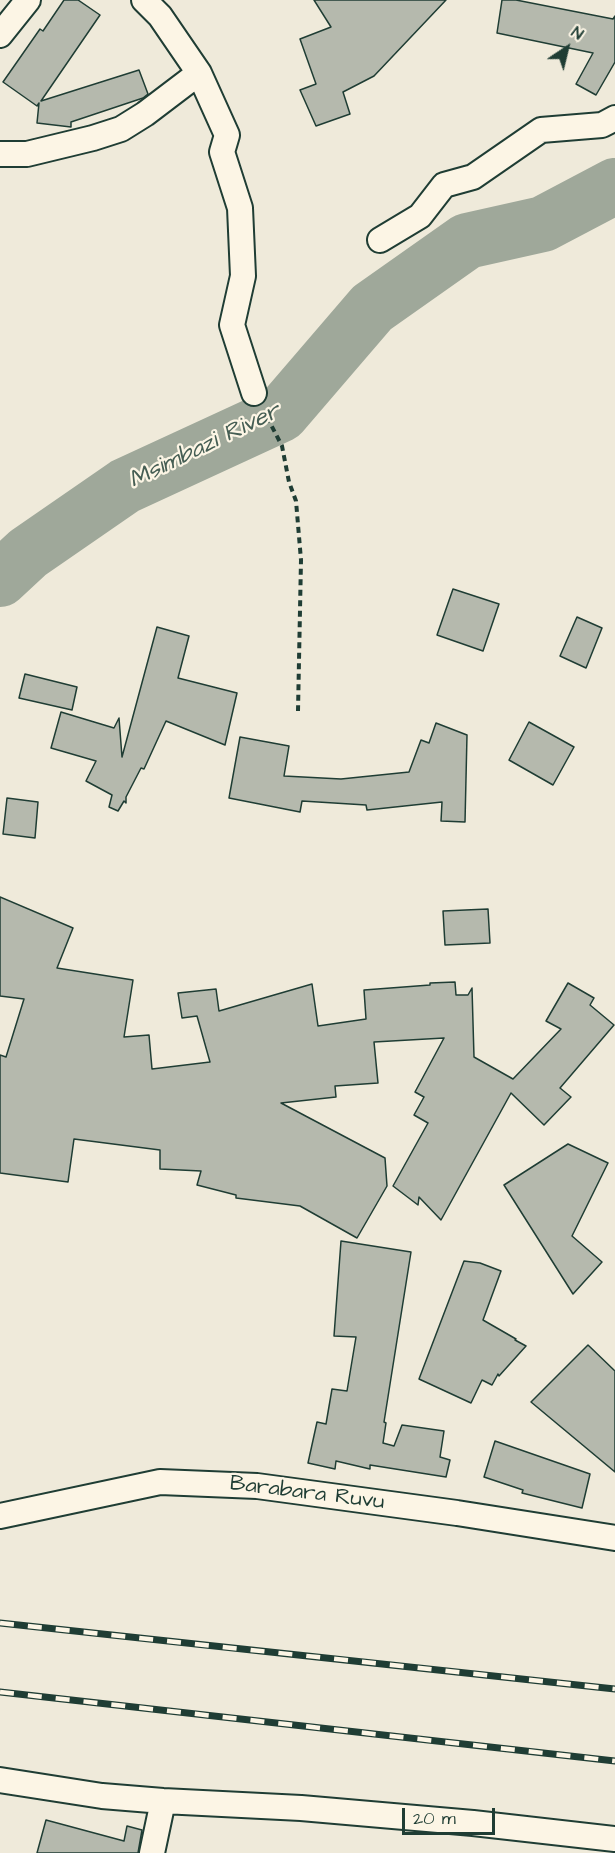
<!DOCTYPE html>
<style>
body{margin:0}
#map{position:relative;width:615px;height:1853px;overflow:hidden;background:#efeada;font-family:"Architects Daughter",sans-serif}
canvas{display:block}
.north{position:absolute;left:537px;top:18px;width:60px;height:60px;-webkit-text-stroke:4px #fcf5e5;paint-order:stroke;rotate:35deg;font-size:16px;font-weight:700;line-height:24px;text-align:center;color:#1f3d34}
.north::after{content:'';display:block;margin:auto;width:21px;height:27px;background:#1f3d34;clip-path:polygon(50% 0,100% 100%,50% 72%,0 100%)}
.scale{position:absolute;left:402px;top:1808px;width:93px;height:27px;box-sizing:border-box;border:3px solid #1f3d34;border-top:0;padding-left:8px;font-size:18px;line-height:21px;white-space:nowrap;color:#1f3d34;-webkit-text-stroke:4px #fcf5e5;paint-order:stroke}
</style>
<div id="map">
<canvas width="615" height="1853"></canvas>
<div class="north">N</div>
<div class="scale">20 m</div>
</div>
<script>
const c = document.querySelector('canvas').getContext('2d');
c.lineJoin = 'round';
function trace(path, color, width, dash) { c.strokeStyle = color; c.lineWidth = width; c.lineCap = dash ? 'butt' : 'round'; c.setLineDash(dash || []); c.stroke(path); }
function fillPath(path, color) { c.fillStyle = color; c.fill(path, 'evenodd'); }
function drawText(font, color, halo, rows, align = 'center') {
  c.font = font + ' "Architects Daughter",sans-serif'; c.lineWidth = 4.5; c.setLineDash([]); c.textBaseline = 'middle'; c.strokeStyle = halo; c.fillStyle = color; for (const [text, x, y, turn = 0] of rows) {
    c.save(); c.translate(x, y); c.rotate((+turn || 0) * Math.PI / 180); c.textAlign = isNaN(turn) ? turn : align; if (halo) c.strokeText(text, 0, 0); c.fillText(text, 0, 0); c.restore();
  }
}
const river = new Path2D(`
 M 0,579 L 28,553 L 125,486 L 281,414 L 372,308 L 467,241 L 543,224 L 615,186`);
const building = new Path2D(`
 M 64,0 L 78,0 L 100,15 L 41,101 L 139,70 L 148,94 L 143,98 L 71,122 L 71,127 L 37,123 L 39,103 L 37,106 L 3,82 L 40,29 L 43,31 Z
 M 314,0 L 446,0 L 374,76 L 343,92 L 350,114 L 316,126 L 300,90 L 316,84 L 300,39 L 331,27 Z
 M 502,0 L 516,0 L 613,19 L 615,16 L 615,62 L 596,95 L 576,84 L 593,53 L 497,33 Z
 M 453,589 L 499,604 L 483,651 L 437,635 Z
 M 577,617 L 602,628 L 586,668 L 560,656 Z
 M 157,627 L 189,636 L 178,678 L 237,693 L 225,745 L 166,721 L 144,769 L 141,768 L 126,797 L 126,803 L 124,801 L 118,811 L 109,807 L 112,795 L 86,781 L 96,761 L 51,748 L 61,712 L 114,728 L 119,718 L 122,757 Z
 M 25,674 L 77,687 L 72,710 L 19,698 Z
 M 529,722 L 574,747 L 553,785 L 509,760 Z
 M 436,723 L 467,735 L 465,822 L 441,821 L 442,802 L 367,810 L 366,805 L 302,801 L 300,812 L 229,798 L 240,737 L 289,746 L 284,776 L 341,779 L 409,772 L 421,740 L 429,743 Z
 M 7,798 L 38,802 L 35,838 L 3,834 Z
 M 0,897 L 73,928 L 57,968 L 133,980 L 124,1037 L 149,1035 L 152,1069 L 210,1062 L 197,1016 L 182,1018 L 178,993 L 216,989 L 219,1011 L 312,984 L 318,1026 L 366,1019 L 364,990 L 430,985 L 430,983 L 455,982 L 456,995 L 468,995 L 472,988 L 474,1057 L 513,1079 L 561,1029 L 546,1021 L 568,983 L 594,998 L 590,1005 L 614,1025 L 560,1088 L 571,1097 L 544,1125 L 511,1093 L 441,1220 L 419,1197 L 418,1205 L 393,1186 L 428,1123 L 414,1115 L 424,1097 L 415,1092 L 444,1038 L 374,1042 L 378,1083 L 335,1086 L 336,1097 L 281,1103 L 385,1158 L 387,1186 L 357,1238 L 300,1206 L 236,1198 L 236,1195 L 197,1185 L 201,1171 L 160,1169 L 160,1150 L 74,1139 L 68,1182 L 0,1173 L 0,1055 L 6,1057 L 24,999 L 0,996 Z
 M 488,909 L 490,943 L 445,945 L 443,911 Z
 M 568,1144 L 608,1163 L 572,1236 L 602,1262 L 573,1294 L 504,1185 Z
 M 341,1241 L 411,1252 L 384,1422 L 386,1423 L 383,1443 L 394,1446 L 402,1425 L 444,1431 L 440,1457 L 450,1460 L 446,1477 L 370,1465 L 370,1469 L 336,1461 L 335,1469 L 308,1463 L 317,1422 L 326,1424 L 332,1389 L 347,1391 L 356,1337 L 334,1336 Z
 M 464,1261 L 480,1263 L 501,1271 L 483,1320 L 516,1339 L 515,1340 L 526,1346 L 499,1376 L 498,1374 L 492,1385 L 482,1380 L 471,1403 L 419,1379 Z
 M 588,1345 L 615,1371 L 615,1472 L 531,1402 Z
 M 495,1441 L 590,1474 L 582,1508 L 522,1493 L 523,1490 L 484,1477 Z
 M 46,1820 L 124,1841 L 127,1826 L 142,1830 L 138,1853 L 37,1853 Z`);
const path = new Path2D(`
 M 267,417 L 282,446 L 289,482 L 296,501 L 301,560 L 298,711`);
const minor = new Path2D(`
 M 144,0 L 160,16 L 199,73 L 227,135 L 222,152 L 240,208 L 243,276 L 232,325 L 254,393
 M 0,35 L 28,0
 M 0,154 L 27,154 L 93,138 L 121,129 L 145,114 L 199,73
 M 380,240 L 420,216 L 444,185 L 473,177 L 541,130 L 602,125 L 615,118
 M 0,1516 L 160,1482 L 257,1486 L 457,1513 L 615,1538
 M 0,1780 L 102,1796 L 163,1801 L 301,1808 L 473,1823 L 615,1839
 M 152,1853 L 163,1801`);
const rail = new Path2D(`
 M 0,1623 L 615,1689
 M 0,1692 L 615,1761`);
const streetNames = [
 ["Barabara Ruvu",307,1494,7]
];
const waterNames = [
 ["Msimbazi River",205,447,-26]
];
trace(river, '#9fa89a', 56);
fillPath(building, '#b5b9ad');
trace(building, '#1f3d34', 1.5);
trace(minor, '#1f3d34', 28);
trace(path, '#1f3d34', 4, [6, 4.5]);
trace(minor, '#fcf5e5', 24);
trace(rail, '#1f3d34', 7);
trace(rail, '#fcf5e5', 4.5, [14]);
drawText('22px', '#1f3d34', '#fcf5e5', streetNames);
drawText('italic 24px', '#455d53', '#fcf5e5', waterNames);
</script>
